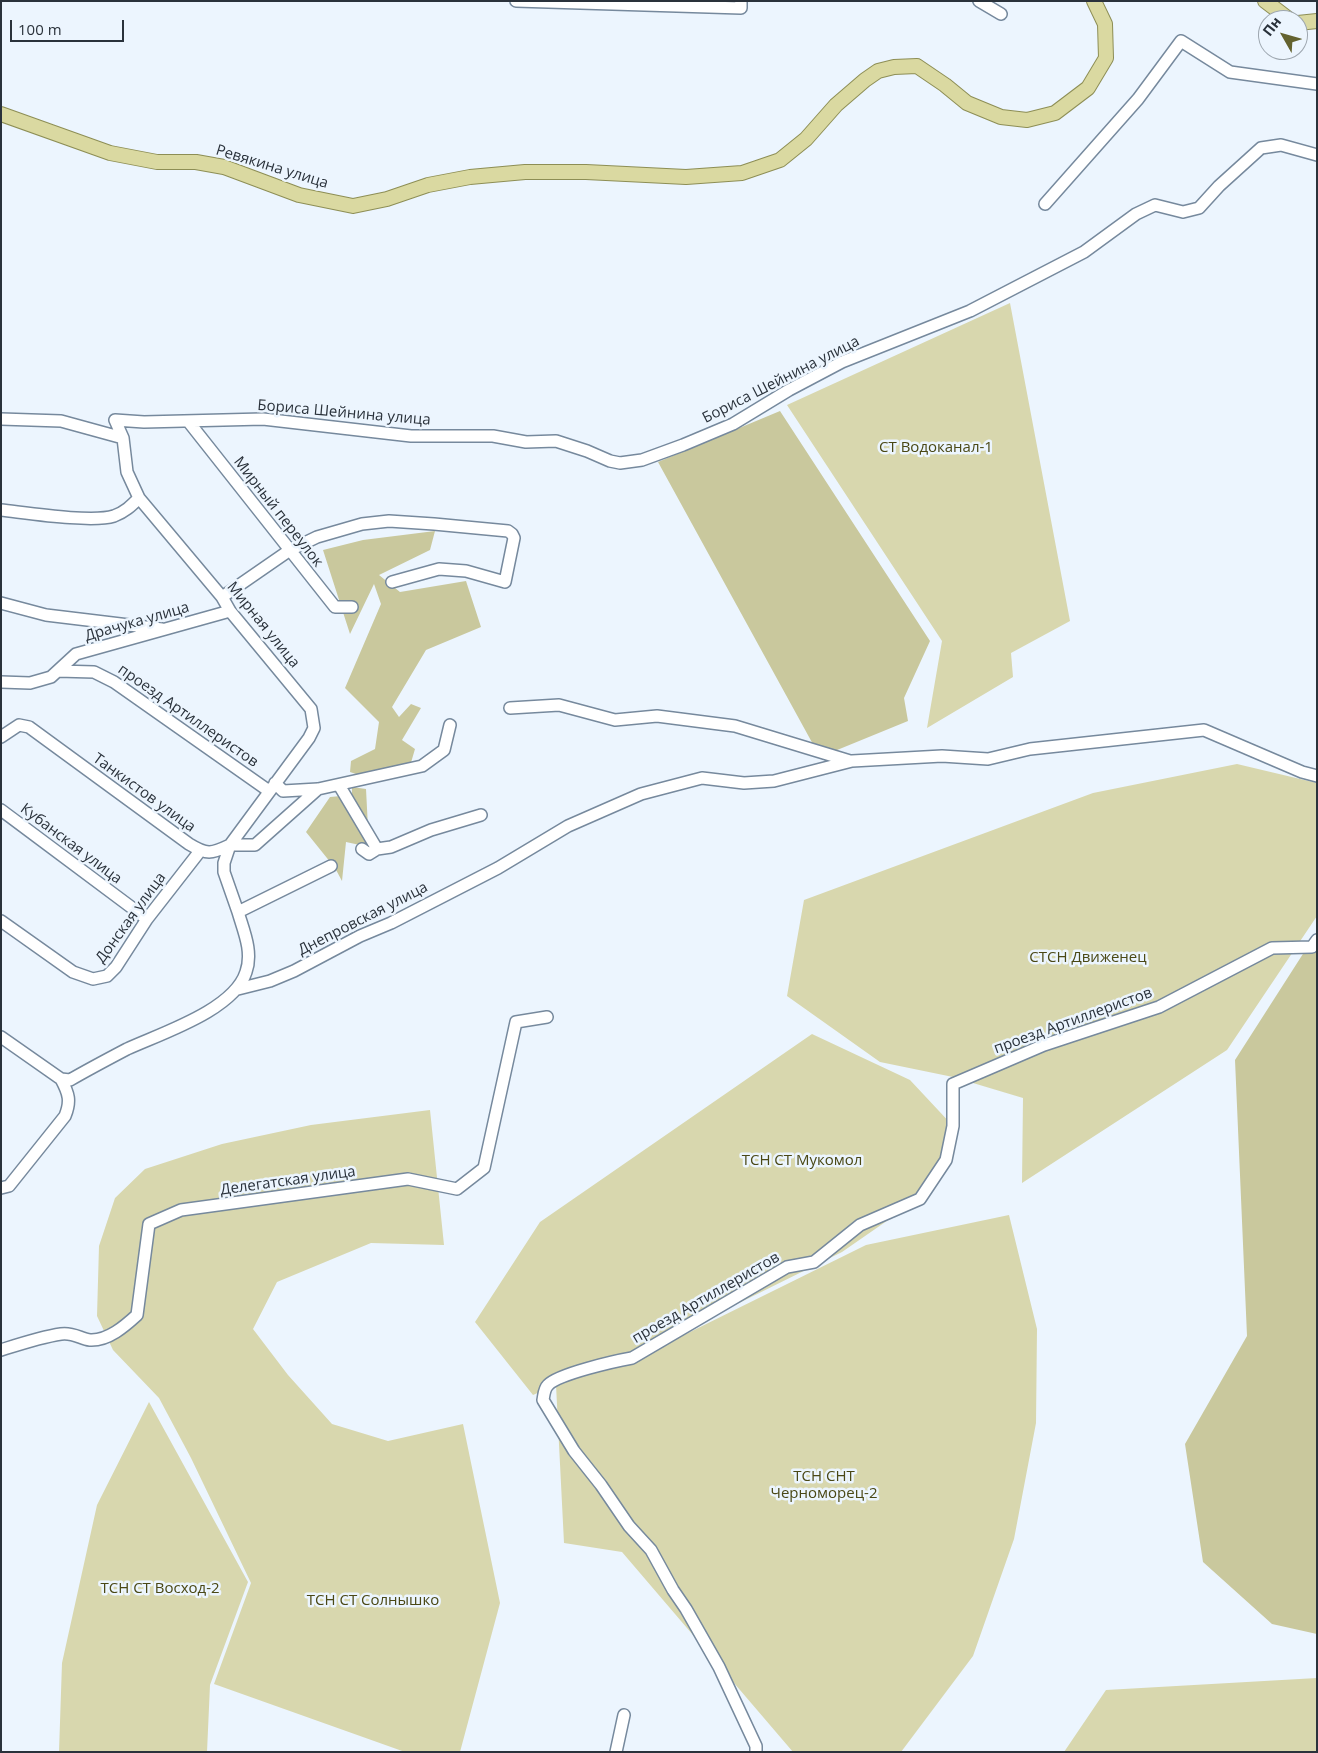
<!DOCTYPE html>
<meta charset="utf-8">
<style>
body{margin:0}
#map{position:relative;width:1318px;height:1753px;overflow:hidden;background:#ecf5fe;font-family:"Open Sans",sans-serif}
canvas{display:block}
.frame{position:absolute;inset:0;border:2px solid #2a323b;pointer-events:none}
.north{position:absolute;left:1258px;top:10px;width:50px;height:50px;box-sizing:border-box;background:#ecf5fe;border:1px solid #9ea7b0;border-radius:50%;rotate:308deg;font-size:14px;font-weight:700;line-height:20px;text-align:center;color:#2a323b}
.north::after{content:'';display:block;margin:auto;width:18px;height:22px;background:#63622f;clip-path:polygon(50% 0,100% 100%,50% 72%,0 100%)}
.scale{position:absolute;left:10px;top:20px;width:114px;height:22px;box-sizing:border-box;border:2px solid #2a323b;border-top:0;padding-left:6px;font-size:15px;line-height:18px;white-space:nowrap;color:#2a323b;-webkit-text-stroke:4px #ecf5fe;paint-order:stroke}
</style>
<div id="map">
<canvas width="1318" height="1753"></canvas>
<div class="frame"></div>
<div class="north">Пн</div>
<div class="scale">100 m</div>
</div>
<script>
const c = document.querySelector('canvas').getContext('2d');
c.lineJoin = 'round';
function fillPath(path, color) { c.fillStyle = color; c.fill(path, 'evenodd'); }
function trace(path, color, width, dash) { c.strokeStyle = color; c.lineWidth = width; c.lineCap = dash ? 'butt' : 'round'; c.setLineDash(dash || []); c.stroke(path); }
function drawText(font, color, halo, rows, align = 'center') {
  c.font = font + ' "Open Sans",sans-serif'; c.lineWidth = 5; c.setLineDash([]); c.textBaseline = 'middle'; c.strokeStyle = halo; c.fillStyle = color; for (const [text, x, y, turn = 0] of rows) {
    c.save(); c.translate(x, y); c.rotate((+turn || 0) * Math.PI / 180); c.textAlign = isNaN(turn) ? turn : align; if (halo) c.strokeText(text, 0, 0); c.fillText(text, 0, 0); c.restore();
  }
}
const green = new Path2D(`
 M 1010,303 L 1070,621 L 1011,653 L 1013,677 L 927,728 L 942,641 L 787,405 Z
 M 1237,764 L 1317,783 L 1317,916 L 1227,1050 L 1022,1183 L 1023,1098 L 953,1077 L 880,1062 L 787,996 L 804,900 L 1093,793 Z
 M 812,1034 L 910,1080 L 953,1126 L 930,1191 L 842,1252 L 739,1303 L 568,1380 L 686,1334 L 866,1245 L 1009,1215 L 1037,1329 L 1036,1423 L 1014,1539 L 973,1656 L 901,1752 L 793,1752 L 622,1552 L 564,1543 L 556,1385 L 533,1395 L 475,1322 L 540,1222 Z
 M 430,1110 L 444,1245 L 371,1243 L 277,1282 L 253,1329 L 288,1375 L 332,1424 L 388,1441 L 463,1424 L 500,1603 L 460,1752 L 405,1752 L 214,1684 L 251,1583 L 191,1458 L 159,1398 L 113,1350 L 97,1316 L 99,1246 L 115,1198 L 145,1169 L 222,1144 L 311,1125 Z
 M 149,1402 L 248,1582 L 210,1685 L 207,1752 L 59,1752 L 62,1663 L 97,1505 Z
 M 1317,1678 L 1317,1752 L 1064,1752 L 1106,1690 Z`);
const forest = new Path2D(`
 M 780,411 L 930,641 L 904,698 L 908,721 L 820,757 L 658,462 Z
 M 435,531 L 430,550 L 379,575 L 400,592 L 466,581 L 481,627 L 426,650 L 392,707 L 399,717 L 411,704 L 421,708 L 402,740 L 415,749 L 410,766 L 359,775 L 350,772 L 351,761 L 375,749 L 379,722 L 345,688 L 381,604 L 374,584 L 350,634 L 323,550 L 363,540 Z
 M 352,787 L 366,789 L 369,847 L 346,842 L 342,881 L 335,868 L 306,832 L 330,797 L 352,795 Z
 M 1317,932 L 1317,1634 L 1272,1624 L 1203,1562 L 1185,1444 L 1247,1336 L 1235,1060 Z`);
const minor = new Path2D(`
 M 516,1 L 741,8 L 741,1
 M 979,1 L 1001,14
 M 1045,204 L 1138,99 L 1181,41 L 1230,72 L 1317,84
 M 1,419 L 61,421 L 123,438
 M 188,421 L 335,607 L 352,607
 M 1,510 C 28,513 92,523 114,516 C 125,512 131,506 139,498
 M 222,597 L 290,550 L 317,537 L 362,524 L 389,521 L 434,524 L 508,531 L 512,534 L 514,538 L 505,582 L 466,571 L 439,569 L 392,582
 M 1,603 L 46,615 L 162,629
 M 58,671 L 94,672 L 114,682 L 269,791
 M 1,682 L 30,683 L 51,677 L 76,654 L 230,611
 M 510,708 L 559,705 L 615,720 L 657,716 L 735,726 L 850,761
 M 1,737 L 19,725 L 29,727 L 189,844 C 207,855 211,854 230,845 L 224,863 L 224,872 L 238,912 L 331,866
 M 275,783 L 283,791 L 318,789 L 422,766 L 444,750 L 450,725
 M 339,785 L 377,849
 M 1,810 L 147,919
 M 230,845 L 309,738 L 314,728 L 311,709 L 230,611 L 222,597 L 139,498 L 127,472 L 123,438 L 115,420 L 144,422 L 263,419 L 411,436 L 493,436 L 526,442 L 556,441 L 587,451 L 610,461 L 620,463 L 642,460 L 683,445 L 733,424 L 789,390 L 842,362 L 970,311 L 1084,252 L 1136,214 L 1155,205 L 1183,212 L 1199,208 L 1219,186 L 1261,148 L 1281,145 L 1317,155
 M 230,845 L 255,845 L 318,789
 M 362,849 L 369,854 L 377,849 L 391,847 L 431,830 L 481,815
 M 1,921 L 73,972 L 93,979 L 107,976 L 116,967 L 147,919 L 200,851
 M 238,989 L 270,981 L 294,971 L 360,936 L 391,923 L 498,868 L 568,826 L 641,794 L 702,778 L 744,783 L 774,781 L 852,761 L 942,756 L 988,759 L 1030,749 L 1204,730 L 1302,772 L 1317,776
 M 1,1037 L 61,1079 L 70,1080 C 89,1069 108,1059 127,1049 C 162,1033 234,1010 246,972 C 253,952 244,932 238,912
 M 1,1188 L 9,1186 L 65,1116 C 71,1101 69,1094 61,1079
 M 1,1350 C 20,1344 41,1337 61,1334 C 73,1332 81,1339 90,1340 C 108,1341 125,1326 137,1315 L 149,1224 L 181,1210 L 408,1179 L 457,1189 L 484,1168 L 516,1022 L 547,1017
 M 616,1752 L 624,1715
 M 756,1752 L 756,1746 L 719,1667 L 686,1609 L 673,1590 L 651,1550 L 629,1526 L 601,1485 L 574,1451 L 543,1400 C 544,1395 544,1389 548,1385 C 558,1374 615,1361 632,1358 L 787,1267 L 814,1262 L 860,1225 L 920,1199 L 946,1160 L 953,1126 L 953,1084 L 1044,1045 L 1159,1007 L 1272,948 L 1312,947 L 1317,940`);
const major = new Path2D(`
 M 1265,1 L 1290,20
 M 1298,23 L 1317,21
 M 1,114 L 110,153 L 157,162 L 196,162 L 224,167 L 299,195 L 353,206 L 387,199 L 428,185 L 470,177 L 525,172 L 586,172 L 686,177 L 742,173 L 780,160 L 806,139 L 836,105 L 865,80 L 878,71 L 894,67 L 917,66 L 945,85 L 967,103 L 1001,117 L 1027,120 L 1055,113 L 1088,88 L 1106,58 L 1105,24 L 1094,1`);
const streetNames = [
 ["Ревякина улица",272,167,17],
 ["Бориса Шейнина улица",781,380,-27],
 ["Бориса Шейнина улица",344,413,5],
 ["Мирный переулок",278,512,52],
 ["Драчука улица",137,622,-16],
 ["Мирная улица",263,625,51],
 ["проезд Артиллеристов",188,716,35],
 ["Танкистов улица",144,793,36],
 ["Кубанская улица",71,844,37],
 ["Донская улица",131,918,-54],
 ["Днепровская улица",363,919,-27],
 ["проезд Артиллеристов",1073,1021,-20],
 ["Делегатская улица",288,1181,-8],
 ["проезд Артиллеристов",706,1298,-30]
];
const parkNames = [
 ["СТ Водоканал-1",936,448],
 ["СТСН Движенец",1088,958],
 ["ТСН СТ Мукомол",802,1161],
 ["ТСН СНТ",824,1477],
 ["Черноморец-2",824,1494],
 ["ТСН СТ Восход-2",160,1589],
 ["ТСН СТ Солнышко",373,1601]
];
fillPath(green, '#d8d7ae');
fillPath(forest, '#c9c89d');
trace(minor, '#76899d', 14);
trace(major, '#8d8e55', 16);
trace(minor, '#fff', 11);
trace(major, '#dad9a1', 14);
drawText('15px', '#2a323b', '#ecf5fe', streetNames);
drawText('15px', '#4a4815', '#ecf5fe', parkNames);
</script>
